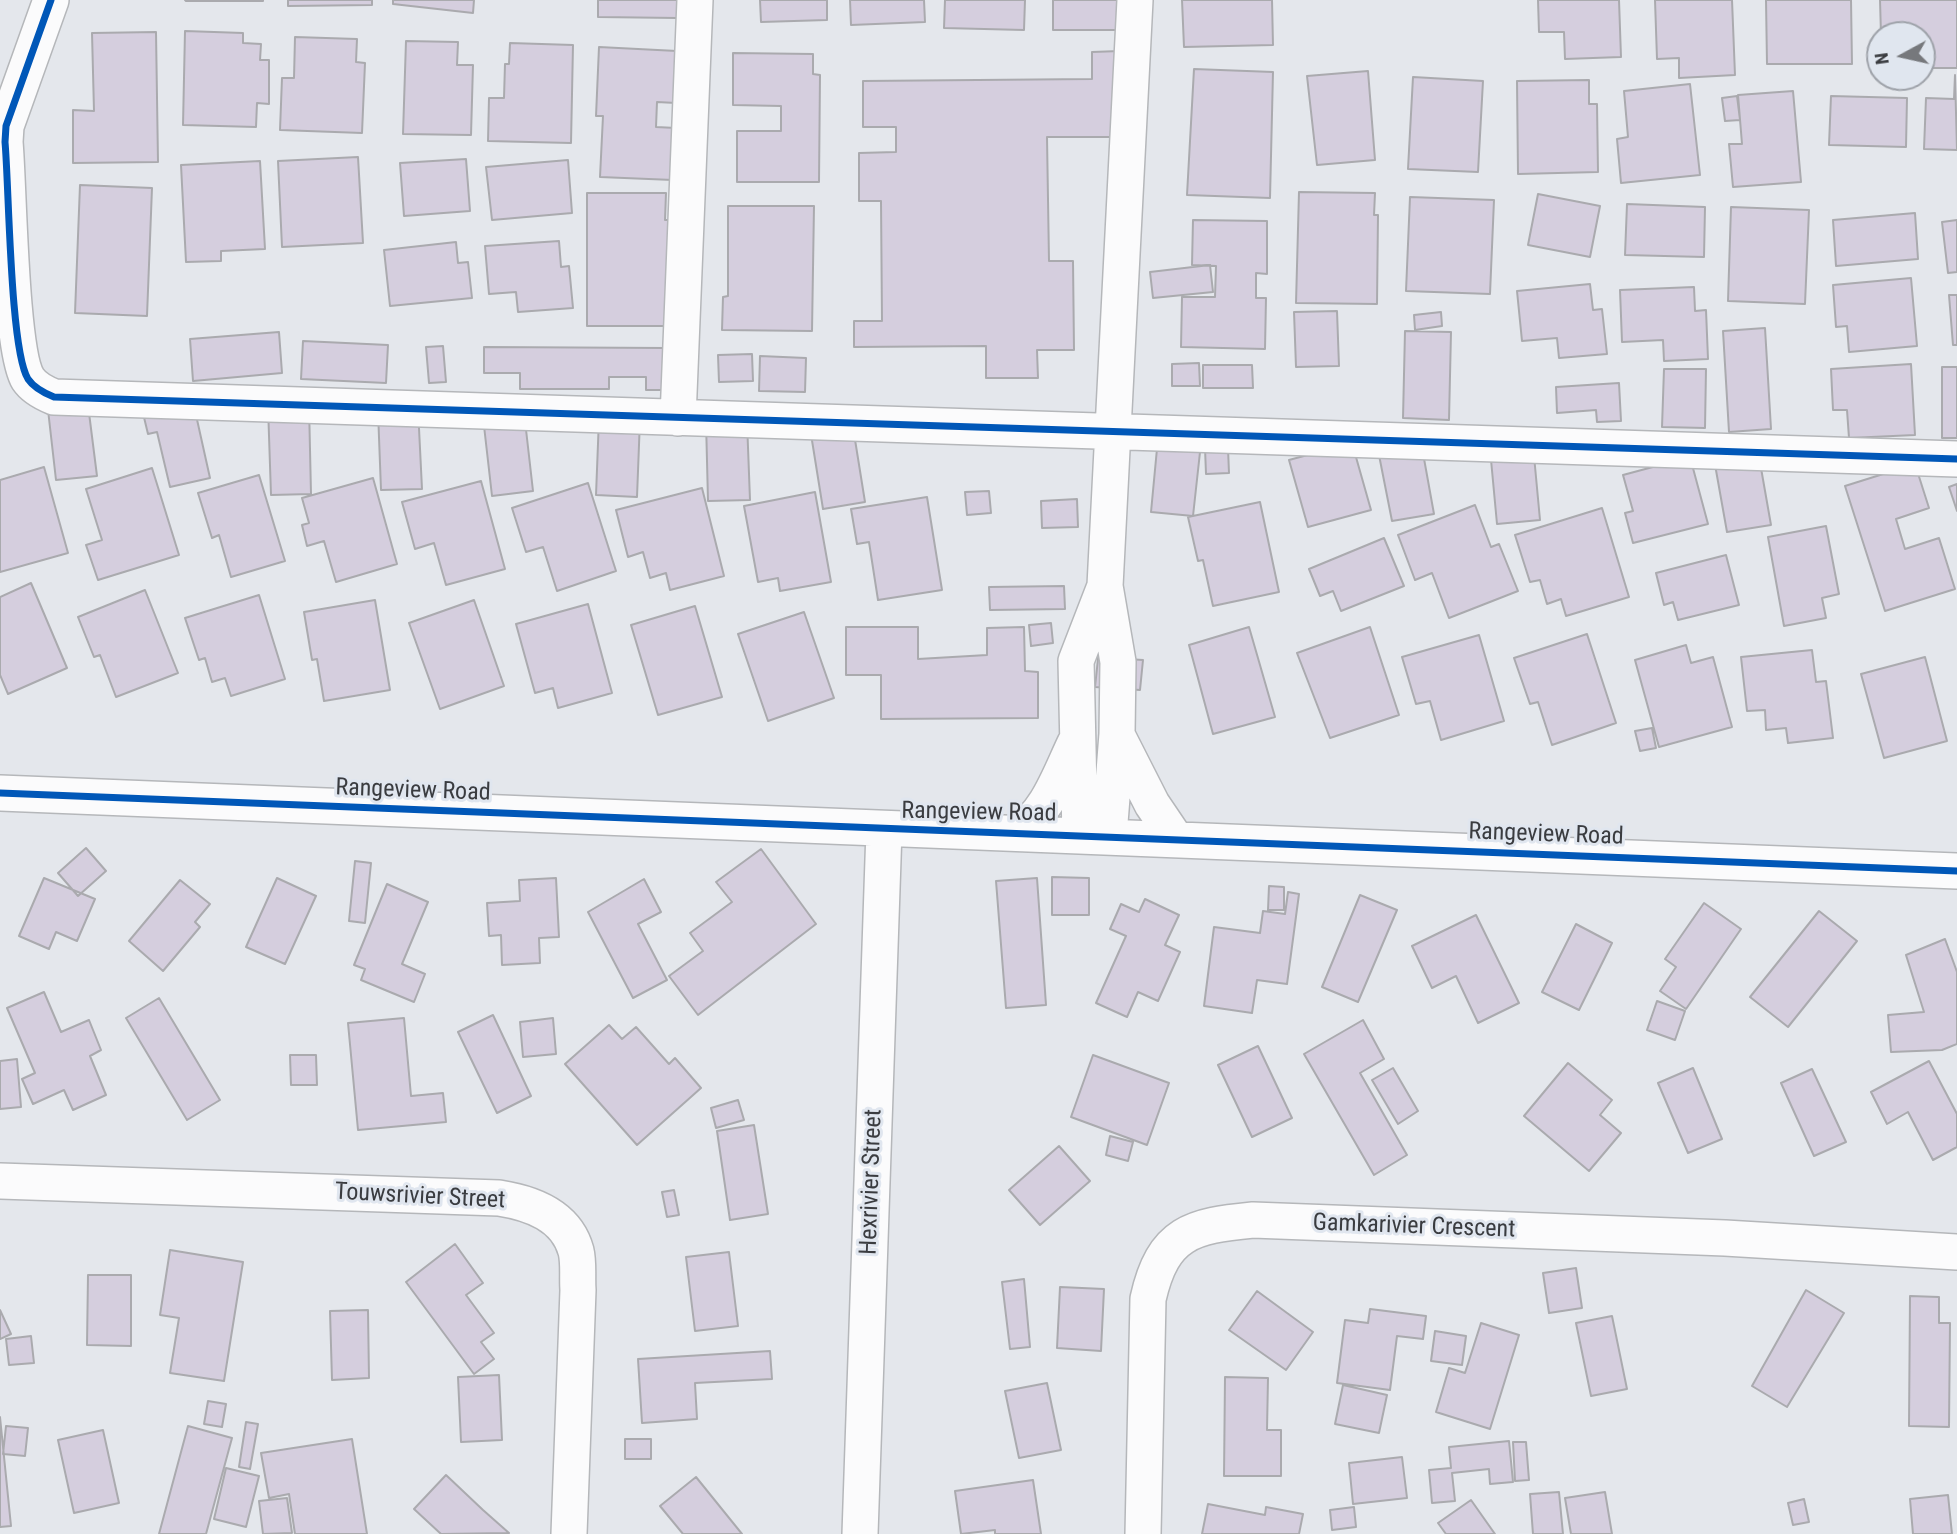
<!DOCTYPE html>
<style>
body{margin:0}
#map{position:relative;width:1957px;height:1534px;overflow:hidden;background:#e4e7ec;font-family:"Roboto Condensed",sans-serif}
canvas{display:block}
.north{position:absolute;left:1866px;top:21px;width:70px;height:70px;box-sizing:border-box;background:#e0e6ef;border:2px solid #9ea2a9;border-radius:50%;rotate:262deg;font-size:19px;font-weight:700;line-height:28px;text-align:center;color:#3a3c40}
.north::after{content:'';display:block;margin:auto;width:24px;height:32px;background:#76787c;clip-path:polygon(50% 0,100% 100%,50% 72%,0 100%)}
</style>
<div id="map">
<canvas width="1957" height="1534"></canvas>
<div class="north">N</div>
</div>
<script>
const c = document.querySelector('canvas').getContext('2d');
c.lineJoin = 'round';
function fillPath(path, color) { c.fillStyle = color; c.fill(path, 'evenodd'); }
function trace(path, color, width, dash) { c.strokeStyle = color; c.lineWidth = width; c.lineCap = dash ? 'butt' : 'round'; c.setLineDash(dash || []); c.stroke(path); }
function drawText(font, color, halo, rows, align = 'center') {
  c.font = font + ' "Roboto Condensed",sans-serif'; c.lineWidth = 6; c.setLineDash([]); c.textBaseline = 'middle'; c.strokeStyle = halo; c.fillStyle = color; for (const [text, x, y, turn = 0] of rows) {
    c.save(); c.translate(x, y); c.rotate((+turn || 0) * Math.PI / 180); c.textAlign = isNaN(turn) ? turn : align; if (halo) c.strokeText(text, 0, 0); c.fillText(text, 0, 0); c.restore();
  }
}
const building = new Path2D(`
 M 185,0 L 263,0 L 263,1 L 186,1 Z
 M 288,0 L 372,0 L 372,5 L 288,6 Z
 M 393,0 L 474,0 L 473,13 L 393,4 Z
 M 598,0 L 678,0 L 677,18 L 598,17 Z
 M 760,0 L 827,0 L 827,20 L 761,22 Z
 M 850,0 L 924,0 L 925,22 L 851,25 Z
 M 945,0 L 1025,0 L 1024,30 L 944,28 Z
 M 1053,0 L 1127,0 L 1127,30 L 1053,30 Z
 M 1182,0 L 1272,0 L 1273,45 L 1184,47 Z
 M 1538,0 L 1619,0 L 1621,57 L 1565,59 L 1564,32 L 1539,32 Z
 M 1655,0 L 1732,0 L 1735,75 L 1679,78 L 1679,58 L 1657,59 Z
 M 1766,0 L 1851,0 L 1852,64 L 1767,64 Z
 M 1880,0 L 1957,0 L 1957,68 L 1922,68 L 1922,35 L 1881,35 Z
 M 185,31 L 243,33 L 243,43 L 261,44 L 260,60 L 269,60 L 269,104 L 257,103 L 256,127 L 183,125 Z
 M 156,32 L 158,162 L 73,163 L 73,110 L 94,111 L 92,33 Z
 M 295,37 L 357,39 L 356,62 L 365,63 L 362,133 L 280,130 L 282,78 L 294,78 Z
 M 406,41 L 458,42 L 457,65 L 473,65 L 471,135 L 403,134 Z
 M 510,43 L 573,45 L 571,143 L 488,141 L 489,98 L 504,98 L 505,64 L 509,64 Z
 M 599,47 L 677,51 L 676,103 L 657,102 L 656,127 L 676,128 L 673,180 L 600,177 L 603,116 L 596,116 Z
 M 1120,51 L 1121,137 L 1047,137 L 1049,261 L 1073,261 L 1074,350 L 1037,350 L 1038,378 L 986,378 L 986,346 L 854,347 L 854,321 L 882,321 L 881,201 L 859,201 L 859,153 L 896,152 L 896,127 L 863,127 L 863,81 L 1092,79 L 1092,52 Z
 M 733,53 L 813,54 L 813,74 L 820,75 L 819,182 L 737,182 L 737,131 L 781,131 L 781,106 L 733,105 Z
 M 1194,69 L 1273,72 L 1270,198 L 1187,195 Z
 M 1368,71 L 1375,160 L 1317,165 L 1307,76 Z
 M 1955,75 L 1957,150 L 1924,149 L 1926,98 L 1954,99 Z
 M 1413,77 L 1483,81 L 1478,172 L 1408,169 Z
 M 1589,80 L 1589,104 L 1597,104 L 1598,172 L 1518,174 L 1517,81 Z
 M 1690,84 L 1700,175 L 1621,183 L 1617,139 L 1628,137 L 1624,91 Z
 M 1793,91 L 1801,182 L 1733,187 L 1729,144 L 1742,144 L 1738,95 Z
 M 1737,96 L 1740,120 L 1725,121 L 1722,98 Z
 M 1831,96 L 1907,98 L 1906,147 L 1829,145 Z
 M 358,157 L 363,243 L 282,247 L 278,161 Z
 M 466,159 L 470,211 L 404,216 L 400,163 Z
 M 568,160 L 572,213 L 492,220 L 486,167 Z
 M 260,161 L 265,249 L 221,251 L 221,261 L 186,262 L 181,165 Z
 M 80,185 L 152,188 L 147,316 L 75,313 Z
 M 1299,192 L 1375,193 L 1374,215 L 1378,215 L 1377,304 L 1296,303 Z
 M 587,193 L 666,193 L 665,220 L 669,220 L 669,326 L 587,326 Z
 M 1538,194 L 1600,206 L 1590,257 L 1528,245 Z
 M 1410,197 L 1494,200 L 1490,294 L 1406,291 Z
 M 1627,204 L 1705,207 L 1704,257 L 1625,255 Z
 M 728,206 L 814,206 L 812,331 L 722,330 L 723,297 L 728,296 Z
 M 1731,207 L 1809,210 L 1805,304 L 1728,301 Z
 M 1915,213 L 1918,259 L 1836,266 L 1833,220 Z
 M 1193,220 L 1267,221 L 1267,274 L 1256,273 L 1256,298 L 1266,298 L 1265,349 L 1181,347 L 1182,297 L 1215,297 L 1216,266 L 1192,265 Z
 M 1957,220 L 1957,272 L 1948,273 L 1942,222 Z
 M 559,241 L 561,267 L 569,266 L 573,308 L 518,312 L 516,292 L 489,294 L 485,246 Z
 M 456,242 L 458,263 L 468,262 L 472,298 L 390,306 L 384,250 Z
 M 1210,265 L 1213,292 L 1153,298 L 1150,272 Z
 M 1911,278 L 1917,346 L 1849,352 L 1847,326 L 1836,327 L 1833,285 Z
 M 1590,284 L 1593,310 L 1602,309 L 1607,354 L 1559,358 L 1557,338 L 1522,341 L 1517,291 Z
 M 1694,287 L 1695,311 L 1706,310 L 1708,359 L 1664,361 L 1663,340 L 1622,342 L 1620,290 Z
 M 1949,295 L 1957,295 L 1957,345 L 1953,345 Z
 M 1337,311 L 1339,366 L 1296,367 L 1294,312 Z
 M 1441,312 L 1442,326 L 1415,330 L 1414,315 Z
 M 1765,328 L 1771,429 L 1729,432 L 1723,331 Z
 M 1405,331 L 1451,332 L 1449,420 L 1403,418 Z
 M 279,332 L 282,373 L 193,381 L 190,339 Z
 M 303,341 L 388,345 L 386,383 L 301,379 Z
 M 443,346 L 446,382 L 429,383 L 426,347 Z
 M 484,347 L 666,348 L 666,390 L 646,390 L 646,377 L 609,377 L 609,389 L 520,389 L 520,373 L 484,373 Z
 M 752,354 L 753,381 L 719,382 L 718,355 Z
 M 760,356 L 806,358 L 805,392 L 759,391 Z
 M 1199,363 L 1200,386 L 1172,386 L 1172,364 Z
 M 1911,364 L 1915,435 L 1849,438 L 1847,410 L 1833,410 L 1831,369 Z
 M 1203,365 L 1252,365 L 1253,388 L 1203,388 Z
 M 1942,367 L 1957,367 L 1957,438 L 1942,438 Z
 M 1664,369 L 1706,369 L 1705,428 L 1662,427 Z
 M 1619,383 L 1621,421 L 1597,422 L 1596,410 L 1557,413 L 1556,387 Z
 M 87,397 L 97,476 L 56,480 L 47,401 Z
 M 192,397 L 210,478 L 170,487 L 157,432 L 148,434 L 142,409 Z
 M 309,405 L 311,494 L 271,495 L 268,406 Z
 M 418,408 L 422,489 L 381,490 L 378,411 Z
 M 524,412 L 533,491 L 492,496 L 483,417 Z
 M 599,418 L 640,419 L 637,497 L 596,495 Z
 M 706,421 L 747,421 L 750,500 L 708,501 Z
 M 852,421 L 865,502 L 823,509 L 810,428 Z
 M 1158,438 L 1201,443 L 1193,516 L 1151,512 Z
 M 1421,442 L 1434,514 L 1392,521 L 1378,450 Z
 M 1352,443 L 1371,510 L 1308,527 L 1289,460 Z
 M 1533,445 L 1540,520 L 1497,524 L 1490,449 Z
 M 1205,448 L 1228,448 L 1229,473 L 1206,474 Z
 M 1758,451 L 1771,525 L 1727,532 L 1714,459 Z
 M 1690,457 L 1708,524 L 1633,543 L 1625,513 L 1633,511 L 1623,475 Z
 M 1915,464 L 1929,508 L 1896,519 L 1905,549 L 1939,538 L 1955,589 L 1885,611 L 1845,486 Z
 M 44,467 L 68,553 L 0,572 L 0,480 Z
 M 152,468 L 179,555 L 98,580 L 86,545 L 102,540 L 86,489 Z
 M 259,475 L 285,561 L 231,577 L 219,535 L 212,538 L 198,493 Z
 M 373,478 L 397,564 L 336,582 L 324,541 L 307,546 L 302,525 L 309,523 L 302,498 Z
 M 481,481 L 505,569 L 446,585 L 434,543 L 415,549 L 402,502 Z
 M 588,483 L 616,571 L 557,591 L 543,547 L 526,552 L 512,508 Z
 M 1957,484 L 1957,511 L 1949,487 Z
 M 702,488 L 724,576 L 670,590 L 666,573 L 650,578 L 643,552 L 628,557 L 616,510 Z
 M 989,491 L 991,513 L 967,515 L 965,492 Z
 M 815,492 L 831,582 L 780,591 L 778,578 L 758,582 L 744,506 Z
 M 927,497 L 942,590 L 878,600 L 869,542 L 857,544 L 851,509 Z
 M 1077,499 L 1078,527 L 1042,528 L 1041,501 Z
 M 1260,502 L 1279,592 L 1213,606 L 1203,560 L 1198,561 L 1188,517 Z
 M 1475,505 L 1491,547 L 1499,544 L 1518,591 L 1449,618 L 1432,573 L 1415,580 L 1398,535 Z
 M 1602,508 L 1629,597 L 1566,616 L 1561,599 L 1547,604 L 1540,580 L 1530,582 L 1515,535 Z
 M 1826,526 L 1839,594 L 1822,598 L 1826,618 L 1784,626 L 1768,537 Z
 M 1384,538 L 1404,586 L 1341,611 L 1333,591 L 1320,596 L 1309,569 Z
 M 1726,555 L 1739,605 L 1678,620 L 1673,602 L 1664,605 L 1656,573 Z
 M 31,583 L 67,668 L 8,694 L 0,675 L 0,597 Z
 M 1064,586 L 1065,609 L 990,610 L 989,587 Z
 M 145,590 L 178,673 L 116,697 L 100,655 L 94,657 L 78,617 Z
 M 259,595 L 285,679 L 231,696 L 225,678 L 212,682 L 205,658 L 199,660 L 185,618 Z
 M 375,600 L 390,690 L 324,701 L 317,659 L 312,660 L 304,612 Z
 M 474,600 L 504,686 L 440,709 L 409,623 Z
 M 588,604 L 612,693 L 558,708 L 553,688 L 535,693 L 516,624 Z
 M 695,606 L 722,697 L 658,715 L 631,625 Z
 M 804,612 L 834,698 L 768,721 L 738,634 Z
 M 1051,623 L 1053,643 L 1031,646 L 1029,625 Z
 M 846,627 L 918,627 L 918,659 L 987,655 L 987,628 L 1024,627 L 1025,671 L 1038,672 L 1038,718 L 881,719 L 881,675 L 846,675 Z
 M 1249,627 L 1275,717 L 1213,734 L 1189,645 Z
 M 1370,627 L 1399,715 L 1330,738 L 1297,653 Z
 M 1587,634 L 1616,723 L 1552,745 L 1538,702 L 1530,704 L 1514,658 Z
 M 1479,635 L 1504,721 L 1441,740 L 1430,701 L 1416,704 L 1402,657 Z
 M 1100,640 L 1127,659 L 1143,660 L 1140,690 L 1095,687 Z
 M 1686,645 L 1691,663 L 1713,657 L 1732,727 L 1659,747 L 1635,660 Z
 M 1812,650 L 1816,682 L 1826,681 L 1833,738 L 1788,743 L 1786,728 L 1766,730 L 1765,710 L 1747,711 L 1741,657 Z
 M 1925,657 L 1947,741 L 1884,758 L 1861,674 Z
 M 1652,728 L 1656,748 L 1640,751 L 1635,731 Z
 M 86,848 L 106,871 L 78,896 L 58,873 Z
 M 761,849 L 816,924 L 698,1015 L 669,976 L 703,951 L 690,933 L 732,902 L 716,882 Z
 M 355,861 L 371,863 L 365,923 L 349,921 Z
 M 1052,877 L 1089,878 L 1089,915 L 1052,915 Z
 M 44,878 L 95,899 L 77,941 L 56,932 L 49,949 L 19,936 Z
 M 277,878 L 316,896 L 285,964 L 246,947 Z
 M 556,878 L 559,937 L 539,938 L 540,963 L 502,965 L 501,935 L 489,936 L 487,903 L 520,901 L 519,880 Z
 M 1037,878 L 1046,1005 L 1006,1008 L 996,881 Z
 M 644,879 L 661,912 L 638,924 L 667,980 L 633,998 L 588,912 Z
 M 180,880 L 210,904 L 195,922 L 200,927 L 163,971 L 129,941 Z
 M 387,884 L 428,902 L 402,964 L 425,974 L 414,1002 L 361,980 L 365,969 L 354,965 Z
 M 1269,886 L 1284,887 L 1284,910 L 1268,910 Z
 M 1288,892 L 1299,894 L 1287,984 L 1257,980 L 1252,1013 L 1204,1006 L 1214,927 L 1260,933 L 1263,911 L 1285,914 Z
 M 1360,895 L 1397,910 L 1358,1002 L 1322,987 Z
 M 1145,899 L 1179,915 L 1165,945 L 1180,952 L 1158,1001 L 1138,992 L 1127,1017 L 1096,1003 L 1126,936 L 1110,929 L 1121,904 L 1139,912 Z
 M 1704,903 L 1741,929 L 1686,1009 L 1660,991 L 1676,967 L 1665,959 Z
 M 1819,911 L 1857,941 L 1788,1027 L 1750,997 Z
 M 1476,915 L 1519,1003 L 1478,1023 L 1456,976 L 1432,988 L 1412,946 Z
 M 1576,924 L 1612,943 L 1579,1010 L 1542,992 Z
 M 1945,939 L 1957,972 L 1957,1044 L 1942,1050 L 1891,1052 L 1888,1015 L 1924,1012 L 1906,955 Z
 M 44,992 L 61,1032 L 89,1020 L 101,1050 L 90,1056 L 106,1095 L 73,1110 L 64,1090 L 33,1104 L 22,1079 L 35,1073 L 7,1008 Z
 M 159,998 L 220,1100 L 187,1120 L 126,1018 Z
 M 1657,1001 L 1685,1011 L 1675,1040 L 1647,1030 Z
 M 493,1015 L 531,1096 L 497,1113 L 458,1032 Z
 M 404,1018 L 411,1096 L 443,1093 L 446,1122 L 358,1130 L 348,1023 Z
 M 553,1018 L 556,1054 L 523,1057 L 520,1022 Z
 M 1363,1020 L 1384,1059 L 1360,1073 L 1407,1155 L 1374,1175 L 1304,1054 Z
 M 609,1025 L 622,1039 L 636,1027 L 669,1064 L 675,1058 L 701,1088 L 637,1145 L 565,1064 Z
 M 1258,1046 L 1292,1118 L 1252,1137 L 1218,1065 Z
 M 290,1055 L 316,1055 L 317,1085 L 291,1085 Z
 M 1093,1055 L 1169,1083 L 1147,1145 L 1071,1117 Z
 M 17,1059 L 21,1107 L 0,1109 L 0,1061 Z
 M 1929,1061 L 1957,1114 L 1957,1147 L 1933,1160 L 1908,1112 L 1887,1124 L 1871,1092 Z
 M 1568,1063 L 1612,1100 L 1600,1115 L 1621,1133 L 1589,1171 L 1524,1116 Z
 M 1393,1068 L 1418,1111 L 1398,1124 L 1372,1080 Z
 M 1693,1068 L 1722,1139 L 1688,1153 L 1658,1083 Z
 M 1812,1069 L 1846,1142 L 1814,1156 L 1781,1083 Z
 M 738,1100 L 744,1120 L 716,1128 L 711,1108 Z
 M 754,1125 L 768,1214 L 730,1220 L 717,1131 Z
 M 1110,1136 L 1133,1142 L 1128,1161 L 1106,1155 Z
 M 1059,1146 L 1090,1181 L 1040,1225 L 1009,1190 Z
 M 674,1190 L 679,1215 L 667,1217 L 662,1192 Z
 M 455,1244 L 483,1283 L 466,1295 L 494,1333 L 481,1342 L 494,1359 L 474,1374 L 406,1282 Z
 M 170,1250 L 243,1262 L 224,1381 L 170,1373 L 179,1318 L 160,1315 Z
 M 729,1252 L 738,1326 L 695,1331 L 686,1257 Z
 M 1576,1268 L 1582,1308 L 1549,1313 L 1543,1273 Z
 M 88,1275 L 131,1275 L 131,1346 L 87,1345 Z
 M 1024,1279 L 1030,1347 L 1010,1349 L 1002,1282 Z
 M 1060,1287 L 1104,1289 L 1101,1351 L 1057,1348 Z
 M 1806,1290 L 1844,1313 L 1787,1407 L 1752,1386 Z
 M 1257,1291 L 1313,1332 L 1286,1370 L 1229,1330 Z
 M 1910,1296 L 1939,1297 L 1939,1323 L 1950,1323 L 1949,1427 L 1909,1426 Z
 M 1370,1309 L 1426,1316 L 1423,1339 L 1397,1336 L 1390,1390 L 1337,1383 L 1345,1320 L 1368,1323 Z
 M 0,1310 L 11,1334 L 0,1339 Z
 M 368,1310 L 369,1378 L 332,1380 L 330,1311 Z
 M 1612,1316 L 1627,1389 L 1591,1396 L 1576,1323 Z
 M 1481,1323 L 1519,1335 L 1490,1429 L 1436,1412 L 1449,1368 L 1465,1373 Z
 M 1435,1331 L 1466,1336 L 1462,1365 L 1431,1361 Z
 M 31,1336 L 34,1363 L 9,1365 L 6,1339 Z
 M 770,1351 L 772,1379 L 695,1383 L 697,1419 L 642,1423 L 638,1359 Z
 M 499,1375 L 502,1440 L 461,1442 L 458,1377 Z
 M 1225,1377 L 1268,1378 L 1267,1430 L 1281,1430 L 1281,1476 L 1224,1476 Z
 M 1047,1383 L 1061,1450 L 1019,1458 L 1005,1391 Z
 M 1343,1385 L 1387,1395 L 1379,1433 L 1335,1424 Z
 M 208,1401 L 226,1404 L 222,1427 L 204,1424 Z
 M 0,1417 L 11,1526 L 0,1527 Z
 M 246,1422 L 258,1424 L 250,1469 L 239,1467 Z
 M 6,1426 L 28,1428 L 25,1456 L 3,1454 Z
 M 188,1426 L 232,1438 L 206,1534 L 159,1534 Z
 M 103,1430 L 119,1503 L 74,1513 L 58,1440 Z
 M 352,1439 L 367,1534 L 295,1534 L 289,1494 L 269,1498 L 261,1453 Z
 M 625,1439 L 651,1439 L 651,1459 L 625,1459 Z
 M 1509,1441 L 1513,1482 L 1490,1484 L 1489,1469 L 1452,1473 L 1455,1501 L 1432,1503 L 1429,1470 L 1451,1468 L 1449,1447 Z
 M 1513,1442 L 1526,1442 L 1529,1480 L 1515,1481 Z
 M 1402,1457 L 1407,1498 L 1353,1504 L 1349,1463 Z
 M 226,1468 L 259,1476 L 246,1527 L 214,1519 Z
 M 446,1475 L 483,1510 L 509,1533 L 441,1534 L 414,1509 Z
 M 696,1477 L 742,1534 L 683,1534 L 660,1506 Z
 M 1033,1480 L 1041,1534 L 995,1534 L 995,1530 L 961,1534 L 955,1491 Z
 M 1559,1492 L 1563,1534 L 1533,1534 L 1530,1494 Z
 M 1605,1492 L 1612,1534 L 1571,1534 L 1565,1498 Z
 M 1948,1495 L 1952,1534 L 1913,1534 L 1910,1499 Z
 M 287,1498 L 292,1533 L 263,1534 L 259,1501 Z
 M 1804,1499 L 1809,1522 L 1793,1525 L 1788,1503 Z
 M 1471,1500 L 1495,1534 L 1446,1534 L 1438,1523 Z
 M 1208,1504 L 1265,1515 L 1266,1507 L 1303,1514 L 1299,1534 L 1202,1534 Z
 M 1354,1507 L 1356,1527 L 1332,1530 L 1330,1510 Z`);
const minor = new Path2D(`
 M 51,0 L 6,126 L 5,142 C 9,186 10,350 28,379 C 34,388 44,393 54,397 L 1957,459
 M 678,418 L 695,0
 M 1118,737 L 1152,804 L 1175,838
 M 0,793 L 1957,871
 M 1016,833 C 1047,815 1060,774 1075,743
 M 1080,835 L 1076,661 L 1105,586
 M 1109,835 L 1117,734 L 1118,662 L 1105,586 L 1135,0
 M 0,1181 L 499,1198 C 531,1203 566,1215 576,1251 C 579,1263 577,1278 578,1290 L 569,1534
 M 860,1534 L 884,830
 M 1143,1534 L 1148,1299 C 1163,1232 1192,1226 1253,1220 L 1725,1238 L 1957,1252`);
const cycleway = new Path2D(`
 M 51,0 L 6,126 L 5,142 C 9,186 10,350 28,379 C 34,388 44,393 54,397 L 1957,459
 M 0,793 L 1957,871`);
const streetNames = [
 ["Rangeview Road",413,791,2],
 ["Rangeview Road",979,813,1],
 ["Rangeview Road",1546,835,2],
 ["Hexrivier Street",872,1182,-88],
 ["Touwsrivier Street",420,1197,3],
 ["Gamkarivier Crescent",1414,1227,2]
];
fillPath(building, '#d5cede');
trace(building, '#aaaaae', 2);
trace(minor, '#b5b7ba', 38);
trace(minor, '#fbfbfc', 35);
trace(cycleway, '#0057b8', 7);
drawText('24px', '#3a3c40', '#e0e6ef', streetNames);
</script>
